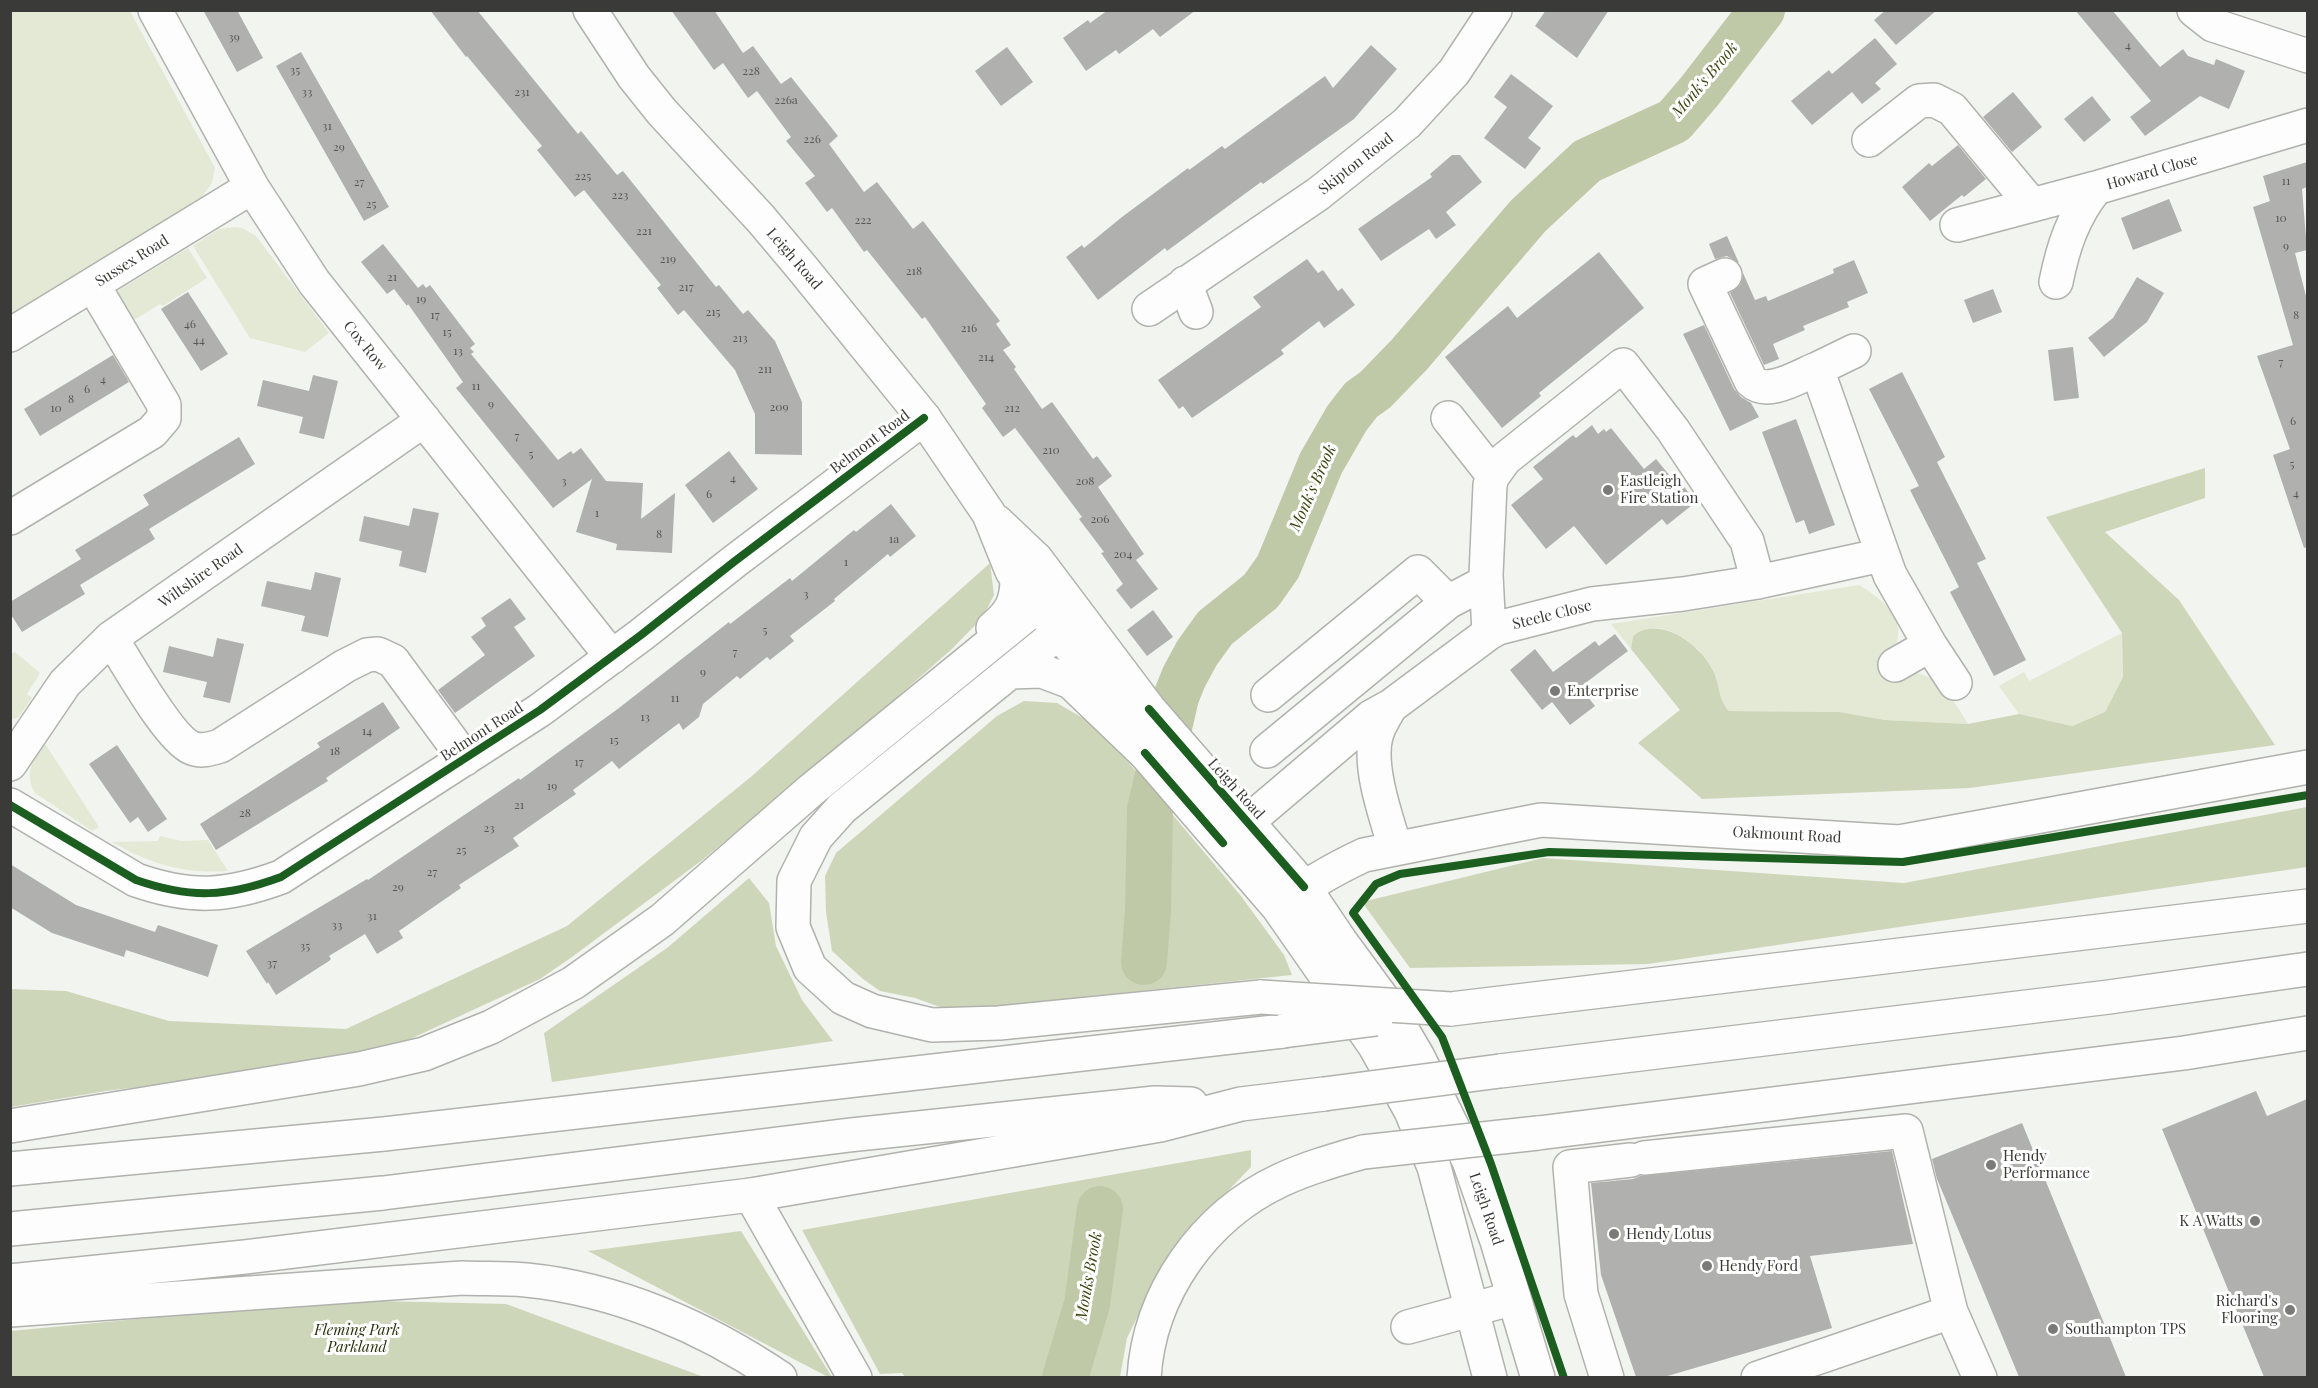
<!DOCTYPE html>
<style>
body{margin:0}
#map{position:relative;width:2318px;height:1388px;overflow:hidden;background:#f2f4ef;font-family:"Playfair Display",serif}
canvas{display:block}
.frame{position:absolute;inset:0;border:12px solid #3a3a38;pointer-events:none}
</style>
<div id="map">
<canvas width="2318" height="1388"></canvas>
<div class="frame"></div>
</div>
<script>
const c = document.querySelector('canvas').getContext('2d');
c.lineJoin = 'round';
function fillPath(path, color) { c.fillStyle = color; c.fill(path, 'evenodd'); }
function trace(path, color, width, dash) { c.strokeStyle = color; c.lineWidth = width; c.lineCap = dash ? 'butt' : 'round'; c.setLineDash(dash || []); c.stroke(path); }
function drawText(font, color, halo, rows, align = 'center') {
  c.font = font + ' "Playfair Display",serif'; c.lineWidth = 6; c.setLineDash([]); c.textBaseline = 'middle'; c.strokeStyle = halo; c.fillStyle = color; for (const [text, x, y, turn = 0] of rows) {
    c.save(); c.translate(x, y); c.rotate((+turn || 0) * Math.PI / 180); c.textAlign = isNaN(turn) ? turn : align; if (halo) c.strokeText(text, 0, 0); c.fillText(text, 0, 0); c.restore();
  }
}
const green = new Path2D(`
 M 11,11 L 130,11 L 215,168 L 212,183 L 197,203 L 11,316 Z
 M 235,227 L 242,228 L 256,236 L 329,333 L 305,352 L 250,338 L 193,246 L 219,229 Z
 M 188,248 L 207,278 L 163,306 L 160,304 L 124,326 L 106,298 Z
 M 1859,585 C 1881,598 1908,619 1895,647 L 1880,655 L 1895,680 C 1899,679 1904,675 1908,674 C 1935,668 1957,705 1968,724 L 1885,720 L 1839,712 L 1729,711 L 1723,705 L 1699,650 C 1688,641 1671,628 1656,628 C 1649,627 1639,633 1633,636 L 1631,649 L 1611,624 Z
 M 2122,633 L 2123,677 L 2105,712 L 2072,726 L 2019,714 L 1999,686 L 2024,672 L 2029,681 Z
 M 15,652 L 40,673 L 27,694 L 32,698 L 18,718 L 11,719 L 11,654 Z
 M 44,742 L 99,827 L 92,831 L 35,793 C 24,774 33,759 44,742 Z
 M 160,836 L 181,841 L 208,840 L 228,871 C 184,874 150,864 112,842 L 158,841 Z`);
const forest = new Path2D(`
 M 2205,468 L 2205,498 L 2105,532 L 2179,600 L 2275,745 L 1970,788 L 1702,799 L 1638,743 L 1680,710 L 1631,649 L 1633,636 C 1660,614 1702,645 1714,673 C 1720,686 1718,700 1729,711 L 1839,712 L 1885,720 L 1968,724 L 2019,714 L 2072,726 L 2105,712 L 2123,677 L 2122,633 L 2046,517 Z
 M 990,563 L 994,595 L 983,617 L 953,648 L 844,744 L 701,861 L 572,957 L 540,979 L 406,1041 L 327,1061 L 231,1076 L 106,1091 L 11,1107 L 11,989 L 66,991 L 169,1021 L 346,1029 L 567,926 L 752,776 Z
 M 1024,701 L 1057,703 L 1088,721 L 1114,745 L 1241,896 L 1284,955 L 1292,975 L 951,1011 L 915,998 L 880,991 L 863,979 L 832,951 L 826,912 L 825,876 L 836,853 L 997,716 Z
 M 2307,807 L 2307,867 L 1648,964 L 1410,968 L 1362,902 L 1543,858 L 1904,883 Z
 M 749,878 L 769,903 L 776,946 L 802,1000 L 833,1041 L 552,1082 L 544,1033 L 667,948 Z
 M 1251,1150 L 1251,1167 L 1170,1251 L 1127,1338 L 1120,1377 L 906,1378 L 902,1373 L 880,1374 L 802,1230 Z
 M 741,1231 L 832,1377 L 828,1377 L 588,1251 Z
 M 336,1300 L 506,1304 L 704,1377 L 11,1378 L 11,1331 Z`);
const river = new Path2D(`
 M 1144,962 L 1148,910 L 1150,810 L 1176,697 L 1184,677 L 1197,653 L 1215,628 L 1261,591 L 1278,567 L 1321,463 L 1347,418 L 1361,400 L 1375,390 L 1409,355 L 1528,216 L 1587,161 L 1674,121 L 1699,92 L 1762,10
 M 1065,1378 L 1087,1304 L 1100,1209`);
const building = new Path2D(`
 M 203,10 L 237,10 L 263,58 L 237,72 Z
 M 430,10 L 477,10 L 578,134 L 581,131 L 617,175 L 623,171 L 716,287 L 719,285 L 743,314 L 748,310 L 775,341 L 802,402 L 802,455 L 755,454 L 755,414 L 735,370 L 684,310 L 678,315 L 657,288 L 661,285 L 584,190 L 575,197 L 537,150 L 542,146 L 467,56 L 466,57 Z
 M 671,10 L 714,10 L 743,53 L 753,46 L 781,84 L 791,77 L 838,136 L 829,144 L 864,192 L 877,182 L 913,229 L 923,221 L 1000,321 L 996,324 L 1011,345 L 1003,350 L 1016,367 L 1014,369 L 1042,409 L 1052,402 L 1093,459 L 1097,456 L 1112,476 L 1098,487 L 1144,554 L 1136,560 L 1158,589 L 1131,609 L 1116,590 L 1123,584 L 1101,553 L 1104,552 L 1079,519 L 1082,517 L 1015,428 L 1003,437 L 982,408 L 986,404 L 925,317 L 922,319 L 867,250 L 864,252 L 832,208 L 827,212 L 805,183 L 815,176 L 786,141 L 791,137 L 757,91 L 748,98 L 723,63 L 714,70 Z
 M 1108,10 L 1196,10 L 1160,37 L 1153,29 L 1119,54 L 1116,50 L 1086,71 L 1063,38 L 1088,20 L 1090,23 Z
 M 1546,10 L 1609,10 L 1577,58 L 1535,26 Z
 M 1886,10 L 1937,10 L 1896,45 L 1874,20 Z
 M 2075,10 L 2112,10 L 2160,67 L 2183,49 L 2188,56 L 2214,65 L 2216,59 L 2245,71 L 2229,109 L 2200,96 L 2145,136 L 2130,117 L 2151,101 Z
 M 1875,38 L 1897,64 L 1875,83 L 1881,89 L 1862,104 L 1852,92 L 1812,125 L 1791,101 L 1829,70 L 1832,74 Z
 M 1371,45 L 1397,69 L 1354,119 L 1263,184 L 1261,182 L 1167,251 L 1165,248 L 1098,300 L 1066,257 L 1082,245 L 1084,248 L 1122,217 L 1188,168 L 1189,170 L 1222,146 L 1225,149 L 1325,76 L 1333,88 Z
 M 1007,47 L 1033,82 L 1001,106 L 975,71 Z
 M 301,52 L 389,207 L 364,221 L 276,66 Z
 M 1511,74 L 1553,106 L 1528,138 L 1541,148 L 1525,169 L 1484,138 L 1507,107 L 1494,97 Z
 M 2013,92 L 2042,127 L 2012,152 L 1983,117 Z
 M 2092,96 L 2111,120 L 2084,142 L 2064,119 Z
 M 1958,145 L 1986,179 L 1964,197 L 1962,195 L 1930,221 L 1902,187 L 1929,163 L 1932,166 Z
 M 1452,155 L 1460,155 L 1482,182 L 1446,212 L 1456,225 L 1436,239 L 1429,229 L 1381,261 L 1358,229 L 1432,177 L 1430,174 Z
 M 2307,162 L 2307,187 L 2302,189 L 2307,250 L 2295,253 L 2307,300 L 2307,547 L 2304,548 L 2273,455 L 2290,449 L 2257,356 L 2293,345 L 2253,207 L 2270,201 L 2263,176 Z
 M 2169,199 L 2182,231 L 2133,250 L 2121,218 Z
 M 1727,236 L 1739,263 L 1727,256 L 1715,259 L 1709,244 Z
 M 383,244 L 418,288 L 423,284 L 426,288 L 430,285 L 475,344 L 470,348 L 474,352 L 471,354 L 558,460 L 571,451 L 573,454 L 581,448 L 606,481 L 643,483 L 641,519 L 675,493 L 672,553 L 616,550 L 617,544 L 576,532 L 592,479 L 553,508 L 456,388 L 463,382 L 408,304 L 407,306 L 394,289 L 387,294 L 361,262 Z
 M 1599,252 L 1644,308 L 1539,393 L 1541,396 L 1502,428 L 1445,357 L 1508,306 L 1517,318 Z
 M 1307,259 L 1318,273 L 1323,270 L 1338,291 L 1342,288 L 1355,305 L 1324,328 L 1319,321 L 1281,350 L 1284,354 L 1192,418 L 1183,406 L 1179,409 L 1158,380 L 1261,307 L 1253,297 Z
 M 1854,260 L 1868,293 L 1847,302 L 1849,307 L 1803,326 L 1805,330 L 1773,344 L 1779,359 L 1764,365 L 1730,293 L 1740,285 L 1743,273 L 1755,300 L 1766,296 L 1768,301 L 1834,273 L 1833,269 Z
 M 2137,277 L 2164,293 L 2147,322 L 2104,357 L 2088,338 L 2113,318 Z
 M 1993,289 L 2002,312 L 1973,323 L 1964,300 Z
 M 188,292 L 228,354 L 201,371 L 161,309 Z
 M 1704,325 L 1734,389 L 1741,397 L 1751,403 L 1759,417 L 1730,431 L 1683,334 Z
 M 2073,347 L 2079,398 L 2054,401 L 2048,350 Z
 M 113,355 L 129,382 L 40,436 L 24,409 Z
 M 1902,372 L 1945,457 L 1937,462 L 1986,559 L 1977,563 L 2026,660 L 1994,676 L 1950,592 L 1959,587 L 1910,490 L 1919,486 L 1869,389 Z
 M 313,375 L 338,381 L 324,439 L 299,433 L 303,417 L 257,406 L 263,380 L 309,391 Z
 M 1796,419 L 1835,525 L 1809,534 L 1804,520 L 1796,523 L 1762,432 Z
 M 1592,425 L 1598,434 L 1604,429 L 1606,432 L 1611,428 L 1644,469 L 1656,459 L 1670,476 L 1673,473 L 1696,502 L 1667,525 L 1662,519 L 1606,565 L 1574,526 L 1546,549 L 1511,505 L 1543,479 L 1533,467 L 1573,435 L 1576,438 Z
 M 239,437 L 255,464 L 149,529 L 155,539 L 80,585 L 85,594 L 22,632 L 10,613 L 10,602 L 81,559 L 75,550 L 149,505 L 143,495 Z
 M 729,451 L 758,489 L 713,523 L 685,485 Z
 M 891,504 L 916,536 L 890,557 L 888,554 L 834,599 L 835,601 L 790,636 L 794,641 L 770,660 L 767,657 L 740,679 L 737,676 L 703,704 L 699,717 L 683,730 L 679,723 L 619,769 L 612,761 L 573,790 L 576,794 L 513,838 L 519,846 L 459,885 L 461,888 L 399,931 L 403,938 L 377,954 L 365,934 L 329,956 L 331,959 L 329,961 L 276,995 L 268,982 L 267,984 L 246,951 L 367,879 L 368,880 L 519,778 L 520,780 L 619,708 L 729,622 L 730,624 L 790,578 L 792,581 L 854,530 L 856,532 Z
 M 413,508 L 439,513 L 426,573 L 399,566 L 402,551 L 359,541 L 364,516 L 409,526 Z
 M 315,572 L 341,578 L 328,637 L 301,631 L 305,616 L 261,606 L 267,581 L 311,590 Z
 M 510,598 L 526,619 L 514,627 L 535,656 L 455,713 L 438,690 L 485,655 L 471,637 L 486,626 L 481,618 Z
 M 1153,610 L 1173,637 L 1147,656 L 1127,630 Z
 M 1615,634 L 1628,651 L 1580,687 L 1595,706 L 1570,725 L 1552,702 L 1542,710 L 1510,670 L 1535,649 L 1553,672 L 1595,641 L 1599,646 Z
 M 217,638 L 244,644 L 230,703 L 203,697 L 207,682 L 163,672 L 169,646 L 213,657 Z
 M 383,702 L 400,728 L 326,778 L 328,781 L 216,850 L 200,824 L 320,747 L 317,743 Z
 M 117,745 L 167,819 L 148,832 L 138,817 L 130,823 L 89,764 Z
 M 10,864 L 76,905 L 155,932 L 158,925 L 218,945 L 208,977 L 126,950 L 124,957 L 52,933 L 10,907 Z
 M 2256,1091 L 2267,1116 L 2307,1099 L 2307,1377 L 2264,1377 L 2162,1129 Z
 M 2022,1123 L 2058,1211 L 2126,1377 L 2019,1377 L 1948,1205 L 1937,1179 L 1932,1159 Z
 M 1892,1151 L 1913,1244 L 1810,1256 L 1832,1328 L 1664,1377 L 1636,1377 L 1601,1275 L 1591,1183 L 1633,1179 L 1640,1176 Z`);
const minor = new Path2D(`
 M 155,10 L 252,187 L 314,282 L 612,657
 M 2194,10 L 2213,25 L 2308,56
 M 1869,140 L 1919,101 L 1934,100 L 1952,109 L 2032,205
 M 1957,225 L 2096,188
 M 1725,275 L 1705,284 L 1751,381 C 1768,397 1799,376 1817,369 L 1890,575 L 1930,645 L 1955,683
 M 2056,282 C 2063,247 2073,216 2096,188 L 2308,125
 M 1185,283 L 1196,312
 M 1149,309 L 1318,194 L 1407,123 L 1454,72 L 1495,10
 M 10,335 L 252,187
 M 1817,369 L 1854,351
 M 1448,418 L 1493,475
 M 10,518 L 152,432 L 164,418 L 164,405 L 93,285
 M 1489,633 L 1486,575 L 1490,485 L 1492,477 L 1505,459 L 1623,365 L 1673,430 L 1747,541 L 1758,582
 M 111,638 C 126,661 169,739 192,748 C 201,752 210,749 220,746 L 345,666 L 367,655 L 378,654 L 393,661 L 465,759
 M 1895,665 L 1930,645
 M 1268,695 L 1418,572 L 1448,602
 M 1267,751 L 1448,602 L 1486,582
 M 10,764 L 65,683 L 111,638 L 424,420
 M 10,805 L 136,880 C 191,899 227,897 281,877 L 540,710 L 641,635 L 735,561 L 924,418
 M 1225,841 L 1371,717 L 1389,707
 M 1395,847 C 1386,817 1368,767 1376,736 C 1379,725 1385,716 1391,706 L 1489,633 L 1498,628 L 1592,604 L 1683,594 L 1758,582 L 1882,555
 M 1281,905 C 1307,884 1334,869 1364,855 L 1541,820 L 1899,842 L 2308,767
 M 1644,1158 L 1906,1131 L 1951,1312 L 1980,1378
 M 751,1195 L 855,1378
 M 1408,1327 L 1514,1298
 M 1607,1378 L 1581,1294 L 1570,1167 L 1631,1160
 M 1758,1378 L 1951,1312`);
const major = new Path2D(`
 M 590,10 L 634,77 L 662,112 L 761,219 L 803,269 L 924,418 L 989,514 L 1012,571 L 1017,578 L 1085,666 L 1145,753 L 1278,907 L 1375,1046 L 1411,1111 L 1434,1167 L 1490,1378
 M 997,522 L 1036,559 L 1149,709 L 1304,887 L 1341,942 L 1388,1006 L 1418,1057 L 1469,1161 L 1497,1241 L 1538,1378`);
const highway = new Path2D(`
 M 993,628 C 1011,613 1017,602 1017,578
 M 1058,633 L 842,808 L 816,837 L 794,881 L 793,927 L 810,968 L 843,998 L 872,1011 L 932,1025 L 999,1023 L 1261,997
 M 1010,672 L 1042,671 L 1071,682 L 1145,753
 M 1451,1009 L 2308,906
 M 1500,1071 L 2109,997 L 2308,969
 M 10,1126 L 359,1069 L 424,1054 L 491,1027 L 573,983 L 662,920 L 810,791 L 1037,606
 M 1538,1133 L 2184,1053 L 2308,1033
 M 10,1169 L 384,1134 L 1283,1031
 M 10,1229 L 383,1193 L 850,1135 L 1155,1103 L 1191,1104
 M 10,1281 L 245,1257 L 751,1195 L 1160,1125 L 1241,1104 L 1324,1094
 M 10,1310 L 462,1278 C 483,1279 505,1278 526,1280 C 617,1289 705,1327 780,1378
 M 1144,1378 C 1149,1293 1204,1216 1281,1180 C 1307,1168 1335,1160 1363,1152`);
const highwayBridge = new Path2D(`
 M 1261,997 L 1451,1009
 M 1283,1031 L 1376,1019
 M 1324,1094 L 1500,1071
 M 1363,1152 L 1538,1133`);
const cycleway = new Path2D(`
 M 1149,709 L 1304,887
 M 1145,753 L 1223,843
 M 10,805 L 136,880 C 191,899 227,897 281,877 L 540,710 L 641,635 L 735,561 L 924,418
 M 1564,1378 L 1491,1164 L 1442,1037 L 1353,913 L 1376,884 L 1400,874 L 1549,852 L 1903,862 L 2308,795`);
const markers = [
 [1608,490,6,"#7a7b78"],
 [1555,691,6,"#7a7b78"],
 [1991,1165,6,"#7a7b78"],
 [2255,1221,6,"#7a7b78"],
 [1614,1234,6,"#7a7b78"],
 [1707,1266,6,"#7a7b78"],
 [2290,1310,6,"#7a7b78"],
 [2053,1329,6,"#7a7b78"]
];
const numberNames = [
 ["39",234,37],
 ["4",2128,45],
 ["35",295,70],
 ["228",751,71],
 ["33",307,92],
 ["231",522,92],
 ["226a",786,100],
 ["31",327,126],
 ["226",812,139],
 ["29",339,147],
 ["225",583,176],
 ["11",2286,181],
 ["27",359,182],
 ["223",620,195],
 ["25",371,204],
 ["10",2281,218],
 ["222",863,220],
 ["221",644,231],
 ["9",2286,246],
 ["219",668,259],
 ["218",914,271],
 ["21",392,277],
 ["217",686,287],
 ["19",421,299],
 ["215",713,312],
 ["17",435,315],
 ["8",2296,315],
 ["46",190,324],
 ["216",969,328],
 ["15",447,332],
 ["213",740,338],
 ["44",199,340],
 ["13",458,351],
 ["214",986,357],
 ["7",2281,362],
 ["211",765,369],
 ["4",103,379],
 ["11",476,386],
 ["6",87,389],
 ["8",71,399],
 ["9",491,404],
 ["209",779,407],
 ["10",56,408],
 ["212",1012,408],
 ["6",2293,421],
 ["7",517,436],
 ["210",1051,450],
 ["5",531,454],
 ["5",2292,464],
 ["4",733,478],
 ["3",564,481],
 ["208",1085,481],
 ["4",2296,493],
 ["6",709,494],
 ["1",597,513],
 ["206",1100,519],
 ["8",659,534],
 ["1a",894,539],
 ["204",1123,554],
 ["1",846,562],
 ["3",806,594],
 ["5",765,630],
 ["7",735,652],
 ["9",703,672],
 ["11",675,698],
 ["13",645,717],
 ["14",367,731],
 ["15",614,740],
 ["18",335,751],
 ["17",579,762],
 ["19",552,786],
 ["21",519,805],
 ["28",245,813],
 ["23",489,828],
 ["25",461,850],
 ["27",432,872],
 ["29",398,887],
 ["31",372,916],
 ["33",337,925],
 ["35",305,946],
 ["37",272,963]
];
const streetNames = [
 ["Skipton Road",1356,164,-38],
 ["Howard Close",2152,172,-16],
 ["Leigh Road",794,259,49],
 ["Sussex Road",132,261,-32],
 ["Cox Row",365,346,51],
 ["Belmont Road",870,442,-37],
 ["Wiltshire Road",201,576,-35],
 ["Steele Close",1552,615,-14],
 ["Belmont Road",482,732,-33],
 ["Leigh Road",1236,789,48],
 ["Oakmount Road",1787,835,3],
 ["Leigh Road",1486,1209,71]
];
const poiNames = [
 ["Eastleigh",1620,481],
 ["Fire Station",1620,498],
 ["Enterprise",1567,691],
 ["Hendy",2003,1156],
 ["Performance",2003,1173],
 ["K A Watts",2243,1221,"right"],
 ["Hendy Lotus",1626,1234],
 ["Hendy Ford",1719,1266],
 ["Richard's",2278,1301,"right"],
 ["Flooring",2278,1318,"right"],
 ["Southampton TPS",2065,1329]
];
const parkNames = [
 ["Fleming Park",357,1330],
 ["Parkland",357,1347]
];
const waterNames = [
 ["Monk's Brook",1705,80,-50],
 ["Monk's Brook",1313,488,-66],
 ["Monks Brook",1089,1276,-80]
];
fillPath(green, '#e3e9d4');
fillPath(forest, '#ced6ba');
trace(river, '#c0c9a7', 46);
fillPath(building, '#b0b1ae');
trace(minor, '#b1b1ae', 36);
trace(major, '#b1b1ae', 36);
trace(highway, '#b1b1ae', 36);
trace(minor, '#fdfdfd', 33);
trace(major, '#fdfdfd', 33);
trace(highway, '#fdfdfd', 33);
trace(highwayBridge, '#b1b1ae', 36, []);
trace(highwayBridge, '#fdfdfd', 33);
trace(cycleway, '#1b5e20', 8);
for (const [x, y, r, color] of markers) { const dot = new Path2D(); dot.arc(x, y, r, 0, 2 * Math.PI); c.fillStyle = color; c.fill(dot); trace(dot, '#fff', 2); }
drawText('12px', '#585856', null, numberNames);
drawText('15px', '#3a3a38', '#fff', streetNames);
drawText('15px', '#3a3a38', '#fff', poiNames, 'left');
drawText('italic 15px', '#29310c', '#fff', parkNames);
drawText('italic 16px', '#3d4713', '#fff', waterNames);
</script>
